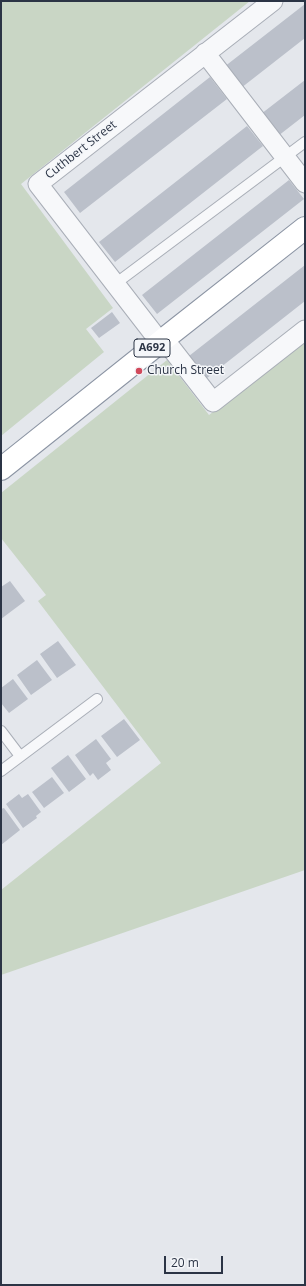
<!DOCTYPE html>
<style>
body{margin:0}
#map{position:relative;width:306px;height:1286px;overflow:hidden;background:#e4e7ec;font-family:"Open Sans",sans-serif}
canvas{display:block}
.frame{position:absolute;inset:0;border:2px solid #2b3445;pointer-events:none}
.scale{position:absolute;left:164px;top:1256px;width:59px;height:18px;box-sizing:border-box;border:2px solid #2b3445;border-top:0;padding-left:5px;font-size:12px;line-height:14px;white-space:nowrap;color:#2b3445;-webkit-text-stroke:3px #f4f6f9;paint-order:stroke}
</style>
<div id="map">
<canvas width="306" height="1286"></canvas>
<div class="frame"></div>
<div class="scale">20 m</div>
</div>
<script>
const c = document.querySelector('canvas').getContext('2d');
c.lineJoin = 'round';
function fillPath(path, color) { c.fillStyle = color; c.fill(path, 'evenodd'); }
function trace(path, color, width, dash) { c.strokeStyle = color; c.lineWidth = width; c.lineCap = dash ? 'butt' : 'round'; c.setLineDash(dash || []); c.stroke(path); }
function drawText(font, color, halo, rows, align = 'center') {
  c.font = font + ' "Open Sans",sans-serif'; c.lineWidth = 3; c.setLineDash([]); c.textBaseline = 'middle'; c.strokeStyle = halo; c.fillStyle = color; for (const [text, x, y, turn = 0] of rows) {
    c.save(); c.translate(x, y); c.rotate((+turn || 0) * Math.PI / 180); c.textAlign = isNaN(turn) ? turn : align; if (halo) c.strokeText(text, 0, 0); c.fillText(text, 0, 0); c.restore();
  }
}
const green = new Path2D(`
 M 1,1 L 250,1 L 21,184 L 113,308 L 86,329 L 104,352 L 1,436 Z
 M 305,342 L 305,870 L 1,975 L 1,890 L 161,763 L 38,601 L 46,595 L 1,538 L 1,493 L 167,360 L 209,415 Z`);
const building = new Path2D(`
 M 305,4 L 305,38 L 241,88 L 224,67 Z
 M 210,77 L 227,99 L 80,213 L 64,192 Z
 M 305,80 L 305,115 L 278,136 L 261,114 Z
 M 247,126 L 263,146 L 115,262 L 99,242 Z
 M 289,180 L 304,199 L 157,314 L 142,295 Z
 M 305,265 L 305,301 L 207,378 L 189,356 Z
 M 112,312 L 120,323 L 99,338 L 91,328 Z
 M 10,581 L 25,601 L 1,619 L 1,587 Z
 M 58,641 L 76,665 L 57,678 L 40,654 Z
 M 37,660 L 52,680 L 31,695 L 17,675 Z
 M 13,679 L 28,699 L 9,713 L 1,703 L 1,688 Z
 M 124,719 L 140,740 L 117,757 L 101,736 Z
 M 96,739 L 111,759 L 106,763 L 111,770 L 98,780 L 93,773 L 90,776 L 75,755 Z
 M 68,755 L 86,779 L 69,792 L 51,768 Z
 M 52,777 L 64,793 L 44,808 L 32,792 Z
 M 19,794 L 22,798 L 28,794 L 41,812 L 36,816 L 37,818 L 23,828 L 6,804 Z
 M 4,808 L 20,830 L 1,845 L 1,809 Z`);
const service = new Path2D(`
 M 115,284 L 305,142
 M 1,731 L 20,756
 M 1,771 L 97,699`);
const minor = new Path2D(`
 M 205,53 L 305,183
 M 164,339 L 213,402 L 305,330
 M 160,342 L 38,184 L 273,1`);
const trunk = new Path2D(`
 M 1,469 L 164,339 L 305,228`);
const markers = [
 [139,371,4,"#d1495b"]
];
const shields = [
 [152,348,36]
];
const shieldNames = [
 ["A692",152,348]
];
const streetNames = [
 ["Cuthbert Street",81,150,-38]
];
const poiNames = [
 ["Church Street",147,371]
];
fillPath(green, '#c9d6c5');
fillPath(building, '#bbc0ca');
trace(service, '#a9aeb7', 12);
trace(minor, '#a9aeb7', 21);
trace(trunk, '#8b94a3', 24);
trace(service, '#f7f8fa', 10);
trace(minor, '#f7f8fa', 19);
trace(trunk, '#fff', 22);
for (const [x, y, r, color] of markers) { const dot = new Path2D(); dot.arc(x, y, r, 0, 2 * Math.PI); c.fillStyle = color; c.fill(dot); trace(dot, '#f4f6f9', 1.5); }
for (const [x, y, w] of shields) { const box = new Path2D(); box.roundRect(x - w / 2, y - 9, w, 18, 3); c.fillStyle = '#f4f6f9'; c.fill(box); trace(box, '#2b3445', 1); }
drawText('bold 11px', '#2b3445', null, shieldNames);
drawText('12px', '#2b3445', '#f4f6f9', streetNames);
drawText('12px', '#2b3445', '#f4f6f9', poiNames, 'left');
</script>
